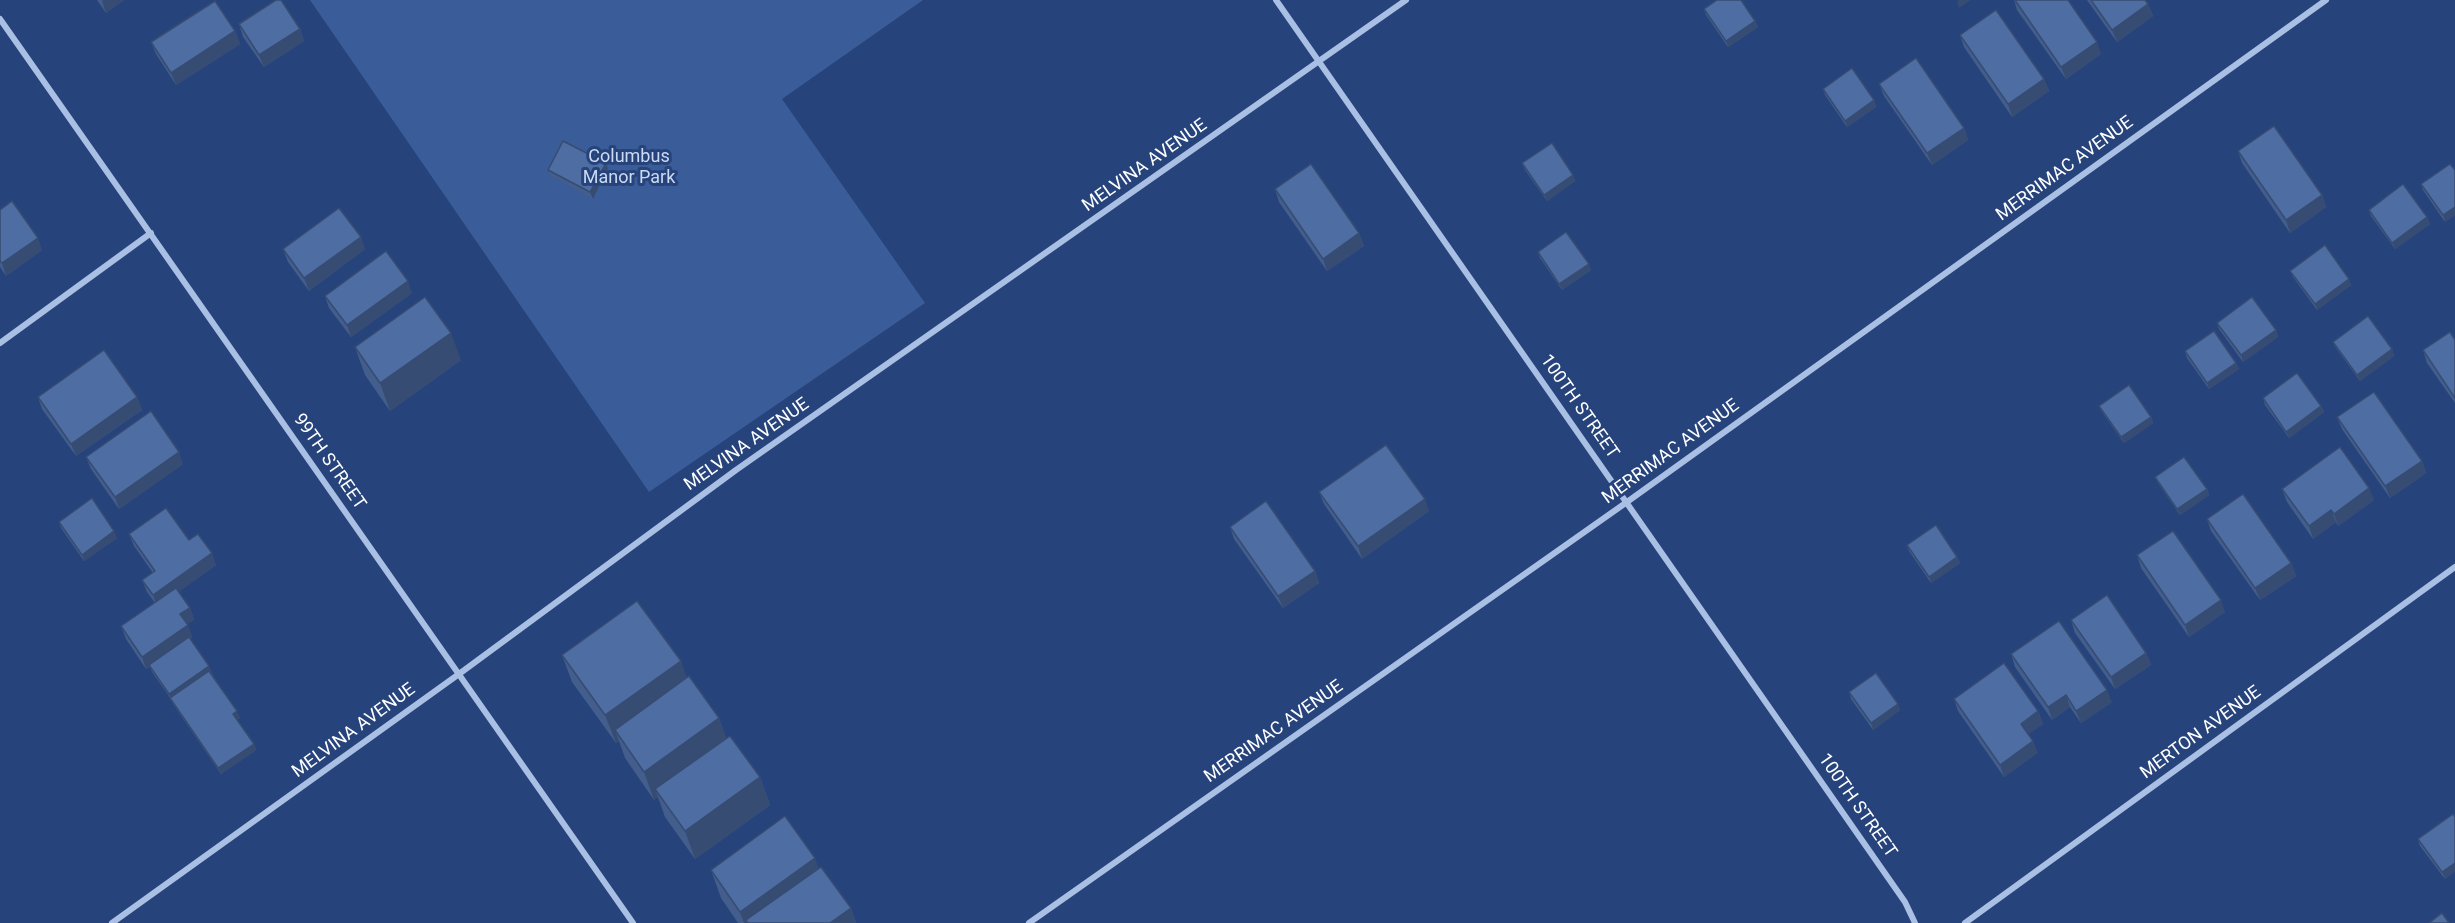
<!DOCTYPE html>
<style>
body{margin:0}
canvas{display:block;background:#26437b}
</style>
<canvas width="2455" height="923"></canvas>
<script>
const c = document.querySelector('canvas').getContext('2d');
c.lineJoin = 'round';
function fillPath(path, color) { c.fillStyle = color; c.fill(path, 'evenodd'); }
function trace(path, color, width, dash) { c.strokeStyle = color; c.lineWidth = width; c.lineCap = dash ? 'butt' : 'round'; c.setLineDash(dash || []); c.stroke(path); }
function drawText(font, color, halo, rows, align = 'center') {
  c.font = font + ' Roboto,sans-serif'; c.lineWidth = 6; c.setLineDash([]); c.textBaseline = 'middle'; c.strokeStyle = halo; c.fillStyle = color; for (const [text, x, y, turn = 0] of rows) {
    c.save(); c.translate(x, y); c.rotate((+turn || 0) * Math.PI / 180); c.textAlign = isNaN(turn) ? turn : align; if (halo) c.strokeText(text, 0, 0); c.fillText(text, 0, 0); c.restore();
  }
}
const green = new Path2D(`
 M 310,0 L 923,0 L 782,99 L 925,303 L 649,492 Z`);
const minor = new Path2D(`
 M 1276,0 L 1905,902 L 1915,923
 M 0,19 L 633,923
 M 0,343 L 151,233
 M 112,923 L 459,674 L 736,470 L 1406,0
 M 1029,923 L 1627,502 L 2326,0
 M 1965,923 L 2455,567`);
const wall = new Path2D(`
 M 97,0 L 124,0 L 106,13 Z
 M 2014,0 L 2068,0 L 2101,54 L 2066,79 L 2017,10 Z
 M 2087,0 L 2145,0 L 2148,4 L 2153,16 L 2117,42 Z
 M 1704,9 L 1755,21 L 1758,27 L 1728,47 L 1706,15 Z
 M 239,24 L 300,29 L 304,41 L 264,67 L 243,37 Z
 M 235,31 L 240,44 L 176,85 L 156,54 L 151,42 Z
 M 1960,35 L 2044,79 L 2049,91 L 2012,117 L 1964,47 Z
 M 1879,84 L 1964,128 L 1968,140 L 1932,165 L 1884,96 Z
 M 1823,89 L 1874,100 L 1876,107 L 1847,127 L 1825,95 Z
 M 2238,151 L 2322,195 L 2326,207 L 2290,233 L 2242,163 Z
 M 1522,163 L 1573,175 L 1575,181 L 1547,201 L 1525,170 Z
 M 608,169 L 593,199 L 551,176 L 548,170 Z
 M 2455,170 L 2455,215 L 2445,222 L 2423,190 L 2421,184 Z
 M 1275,189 L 1359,233 L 1364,246 L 1327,271 L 1279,202 Z
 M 0,210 L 42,250 L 6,276 L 0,267 Z
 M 2369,210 L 2427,217 L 2430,224 L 2395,249 L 2371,216 Z
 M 283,249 L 365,249 L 309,291 L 288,262 Z
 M 1538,252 L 1591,270 L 1562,290 L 1540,258 Z
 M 2290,271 L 2351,285 L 2317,310 L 2293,277 Z
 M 412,293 L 351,337 L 329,308 L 325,296 Z
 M 2217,323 L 2276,330 L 2278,337 L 2243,362 L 2219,329 Z
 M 2455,340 L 2455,403 L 2427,363 L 2423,350 Z
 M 2333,342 L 2392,349 L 2394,356 L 2360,381 L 2336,348 Z
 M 355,347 L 461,360 L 390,411 L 365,375 Z
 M 2185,351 L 2236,363 L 2239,369 L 2209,389 L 2187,358 Z
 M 38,397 L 137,397 L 142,410 L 76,456 L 42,409 Z
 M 2263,398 L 2321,406 L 2324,412 L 2289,438 L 2265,405 Z
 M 2099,406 L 2151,417 L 2153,423 L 2124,443 L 2102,412 Z
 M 2337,417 L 2422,461 L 2426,473 L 2390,498 L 2342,429 Z
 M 86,457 L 183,464 L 119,509 L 91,469 Z
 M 2155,477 L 2207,489 L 2209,495 L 2180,515 L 2158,483 Z
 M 2282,489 L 2374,500 L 2338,526 L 2336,522 L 2313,539 L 2287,502 Z
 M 1319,492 L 1429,511 L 1362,559 L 1324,504 Z
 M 2207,519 L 2291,563 L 2296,576 L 2260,600 L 2211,531 Z
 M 59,522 L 117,538 L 84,561 L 61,528 Z
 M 1230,527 L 1315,571 L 1319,583 L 1283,608 L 1234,539 Z
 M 129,534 L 189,540 L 216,565 L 178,592 L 190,608 L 194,620 L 187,624 L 192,637 L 190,639 L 240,718 L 237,720 L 254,744 L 256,750 L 221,774 L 173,704 L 171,699 L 152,672 L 150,667 L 146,669 L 126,639 L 121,626 L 155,603 L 147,592 L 142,580 L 153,573 L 134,546 Z
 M 1907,545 L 1957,557 L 1960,563 L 1931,583 L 1909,551 Z
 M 2137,555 L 2225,612 L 2189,637 L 2141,568 Z
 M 2071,620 L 2146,653 L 2151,665 L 2115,689 L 2075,633 Z
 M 2011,654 L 2112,702 L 2081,723 L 2070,707 L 2052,720 L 2015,667 Z
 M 562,655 L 687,678 L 719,718 L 726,738 L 760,777 L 770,805 L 695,859 L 665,817 L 658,797 L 654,800 L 625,758 L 619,741 L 616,743 L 572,682 Z
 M 1849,692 L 1900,710 L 1873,730 L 1851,699 Z
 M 1954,699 L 2038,711 L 2043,724 L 2028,734 L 2033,741 L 2037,753 L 2004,777 L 1958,711 Z
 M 2455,817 L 2455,871 L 2445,879 L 2420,846 L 2418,839 Z
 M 819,869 L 851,908 L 856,923 L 738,923 L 721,898 L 711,870 Z`);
const shadedWall = new Path2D(`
 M 103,0 L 124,0 L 106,13 L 102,1 Z
 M 1959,0 L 1971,0 L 1959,8 L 1957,2 Z
 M 2148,4 L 2153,16 L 2117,42 L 2112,30 Z
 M 1755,21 L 1758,27 L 1728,47 L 1726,41 Z
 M 300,29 L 304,41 L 264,67 L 259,55 Z
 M 235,31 L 240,44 L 176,85 L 171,73 Z
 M 2097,42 L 2101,54 L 2066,79 L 2061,67 Z
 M 2044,79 L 2049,91 L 2012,117 L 2008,104 Z
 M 1874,100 L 1876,107 L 1847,127 L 1845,121 Z
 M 1964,128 L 1968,140 L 1932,165 L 1927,153 Z
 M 606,163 L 608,169 L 593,199 L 590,192 Z
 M 1573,175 L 1575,181 L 1547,201 L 1544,195 Z
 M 2322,195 L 2326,207 L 2290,233 L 2286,220 Z
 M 2455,207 L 2455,215 L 2445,222 L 2443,215 Z
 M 2427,217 L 2430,224 L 2395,249 L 2392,243 Z
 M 1359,233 L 1364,246 L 1327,271 L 1323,259 Z
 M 361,237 L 365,249 L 309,291 L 304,278 Z
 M 38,238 L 42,250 L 6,276 L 2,263 Z
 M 1589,264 L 1591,270 L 1562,290 L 1559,284 Z
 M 2349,279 L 2351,285 L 2317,310 L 2315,304 Z
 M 408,281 L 412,293 L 351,337 L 347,325 Z
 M 2276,330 L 2278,337 L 2243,362 L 2241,355 Z
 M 451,333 L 461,360 L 390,411 L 380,383 Z
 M 2392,349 L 2394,356 L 2360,381 L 2357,375 Z
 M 2236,363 L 2239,369 L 2209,389 L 2207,383 Z
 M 137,397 L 142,410 L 76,456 L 71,444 Z
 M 2321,406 L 2324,412 L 2289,438 L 2286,432 Z
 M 2151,417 L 2153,423 L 2124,443 L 2121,437 Z
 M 179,452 L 183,464 L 119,509 L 115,497 Z
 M 2422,461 L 2426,473 L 2390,498 L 2385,486 Z
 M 2369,488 L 2374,500 L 2338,526 L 2334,514 Z
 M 2207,489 L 2209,495 L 2180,515 L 2177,509 Z
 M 1425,499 L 1429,511 L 1362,559 L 1358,546 Z
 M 2331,510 L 2336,522 L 2313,539 L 2309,526 Z
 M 114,531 L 117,538 L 84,561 L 82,555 Z
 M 212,553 L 216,565 L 157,607 L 153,595 Z
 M 1957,557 L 1960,563 L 1931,583 L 1929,577 Z
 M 2291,563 L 2296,576 L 2260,600 L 2255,588 Z
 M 1315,571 L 1319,583 L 1283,608 L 1278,596 Z
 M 2221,600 L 2225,612 L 2189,637 L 2185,625 Z
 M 190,608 L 194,620 L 185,626 L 180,614 Z
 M 188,625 L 192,637 L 146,669 L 142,657 Z
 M 2146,653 L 2151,665 L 2115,689 L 2111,677 Z
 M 681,661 L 691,689 L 615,730 L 619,741 L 616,743 L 605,715 Z
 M 209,666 L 212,672 L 172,700 L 169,694 Z
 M 2107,690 L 2112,702 L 2081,723 L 2076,711 Z
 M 2066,695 L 2070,707 L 2052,720 L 2048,707 Z
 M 1898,704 L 1900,710 L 1873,730 L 1871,723 Z
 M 237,711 L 240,718 L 235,721 L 233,714 Z
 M 2038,711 L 2043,724 L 2025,736 L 2021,724 Z
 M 719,718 L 729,746 L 655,789 L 658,797 L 654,800 L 644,772 Z
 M 2033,741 L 2037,753 L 2004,777 L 2000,765 Z
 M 254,744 L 256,750 L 221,774 L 218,768 Z
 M 760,777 L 770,805 L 695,859 L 685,831 Z
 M 815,858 L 825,886 L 746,920 L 747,923 L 744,923 L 740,912 Z
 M 2455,863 L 2455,871 L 2445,879 L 2442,872 Z
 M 851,908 L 856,923 L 830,923 Z`);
const building = new Path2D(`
 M 276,0 L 281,0 L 300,29 L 259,55 L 239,24 Z
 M 1717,0 L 1741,0 L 1755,21 L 1726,41 L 1704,9 Z
 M 2015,0 L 2068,0 L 2097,42 L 2061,67 Z
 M 2091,0 L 2145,0 L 2148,4 L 2112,30 Z
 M 215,1 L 235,31 L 171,73 L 151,42 Z
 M 1996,10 L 2044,79 L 2008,104 L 1960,35 Z
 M 1916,58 L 1964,128 L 1927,153 L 1879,84 Z
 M 1852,68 L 1874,100 L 1845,121 L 1823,89 Z
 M 2274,126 L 2322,195 L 2286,220 L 2238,151 Z
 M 563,141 L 606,163 L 590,192 L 548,170 Z
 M 1552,143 L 1573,175 L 1544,195 L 1522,163 Z
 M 1311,164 L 1359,233 L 1323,259 L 1275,189 Z
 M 2450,164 L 2455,170 L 2455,207 L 2443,215 L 2421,184 Z
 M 2403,184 L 2427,217 L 2392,243 L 2369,210 Z
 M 12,201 L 38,238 L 2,263 L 0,261 L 0,210 Z
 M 339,208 L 361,237 L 304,278 L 283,249 Z
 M 1566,232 L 1589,264 L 1559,284 L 1538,252 Z
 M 2325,245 L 2349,279 L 2315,304 L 2290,271 Z
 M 386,251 L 408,281 L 347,325 L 325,296 Z
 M 425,297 L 451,333 L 380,383 L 355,347 Z
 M 2252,297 L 2276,330 L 2241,355 L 2217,323 Z
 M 2368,316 L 2392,349 L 2357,375 L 2333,342 Z
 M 2214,331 L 2236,363 L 2207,383 L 2185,351 Z
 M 2450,332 L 2455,340 L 2455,398 L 2423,350 Z
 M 104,350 L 137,397 L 71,444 L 38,397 Z
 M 2297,373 L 2321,406 L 2286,432 L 2263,398 Z
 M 2129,385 L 2151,417 L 2121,437 L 2099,406 Z
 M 2374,392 L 2422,461 L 2385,486 L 2337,417 Z
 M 151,411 L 179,452 L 115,497 L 86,457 Z
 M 1386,445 L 1425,499 L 1358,546 L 1319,492 Z
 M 2340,447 L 2369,488 L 2334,514 L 2331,510 L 2309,526 L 2282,489 Z
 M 2184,457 L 2207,489 L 2177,509 L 2155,477 Z
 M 2243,494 L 2291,563 L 2255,588 L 2207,519 Z
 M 92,498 L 114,531 L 82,555 L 59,522 Z
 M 1266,501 L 1315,571 L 1278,596 L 1230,527 Z
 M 166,508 L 189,540 L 198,534 L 212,553 L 153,595 L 142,580 L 155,571 L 129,534 Z
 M 1936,525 L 1957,557 L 1929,577 L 1907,545 Z
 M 2173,531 L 2221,600 L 2185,625 L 2137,555 Z
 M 176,588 L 190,608 L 180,614 L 188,625 L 142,657 L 121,626 Z
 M 2107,595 L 2146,653 L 2111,677 L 2071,620 Z
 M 637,601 L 681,661 L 605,715 L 562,655 Z
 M 2059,621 L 2107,690 L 2076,711 L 2066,695 L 2048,707 L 2011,654 Z
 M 189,637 L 209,666 L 169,694 L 149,665 Z
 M 2004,663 L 2038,711 L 2021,724 L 2033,741 L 2000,765 L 1954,699 Z
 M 209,671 L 237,711 L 233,714 L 254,744 L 218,768 L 170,698 Z
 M 1876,673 L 1898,704 L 1871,723 L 1849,692 Z
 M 689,676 L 719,718 L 644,772 L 615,730 Z
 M 730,736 L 760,777 L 685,831 L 655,789 Z
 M 2453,814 L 2455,817 L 2455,863 L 2442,872 L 2418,839 Z
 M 785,816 L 815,858 L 740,912 L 711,870 Z
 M 821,867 L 851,908 L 830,923 L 748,923 L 746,920 Z
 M 2442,913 L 2449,923 L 2429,923 Z`);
const parkNames = [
 ["Columbus",629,157],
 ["Manor Park",629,178]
];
const streetNames = [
 ["MELVINA AVENUE",1145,166,-35],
 ["MERRIMAC AVENUE",2065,169,-36],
 ["100TH STREET",1579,407,55],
 ["MELVINA AVENUE",747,445,-35],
 ["MERRIMAC AVENUE",1671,452,-36],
 ["99TH STREET",329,462,55],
 ["MELVINA AVENUE",354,731,-36],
 ["MERRIMAC AVENUE",1274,732,-35],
 ["MERTON AVENUE",2201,733,-36],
 ["100TH STREET",1857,806,55]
];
fillPath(green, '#3a5c98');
trace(minor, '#aabfe4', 6);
fillPath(wall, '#435e8c');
fillPath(shadedWall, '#374c72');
fillPath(building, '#4e6da3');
trace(building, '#374c72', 1.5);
drawText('18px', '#ccdaf3', '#26437b', parkNames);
drawText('18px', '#fff', '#26437b', streetNames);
</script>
